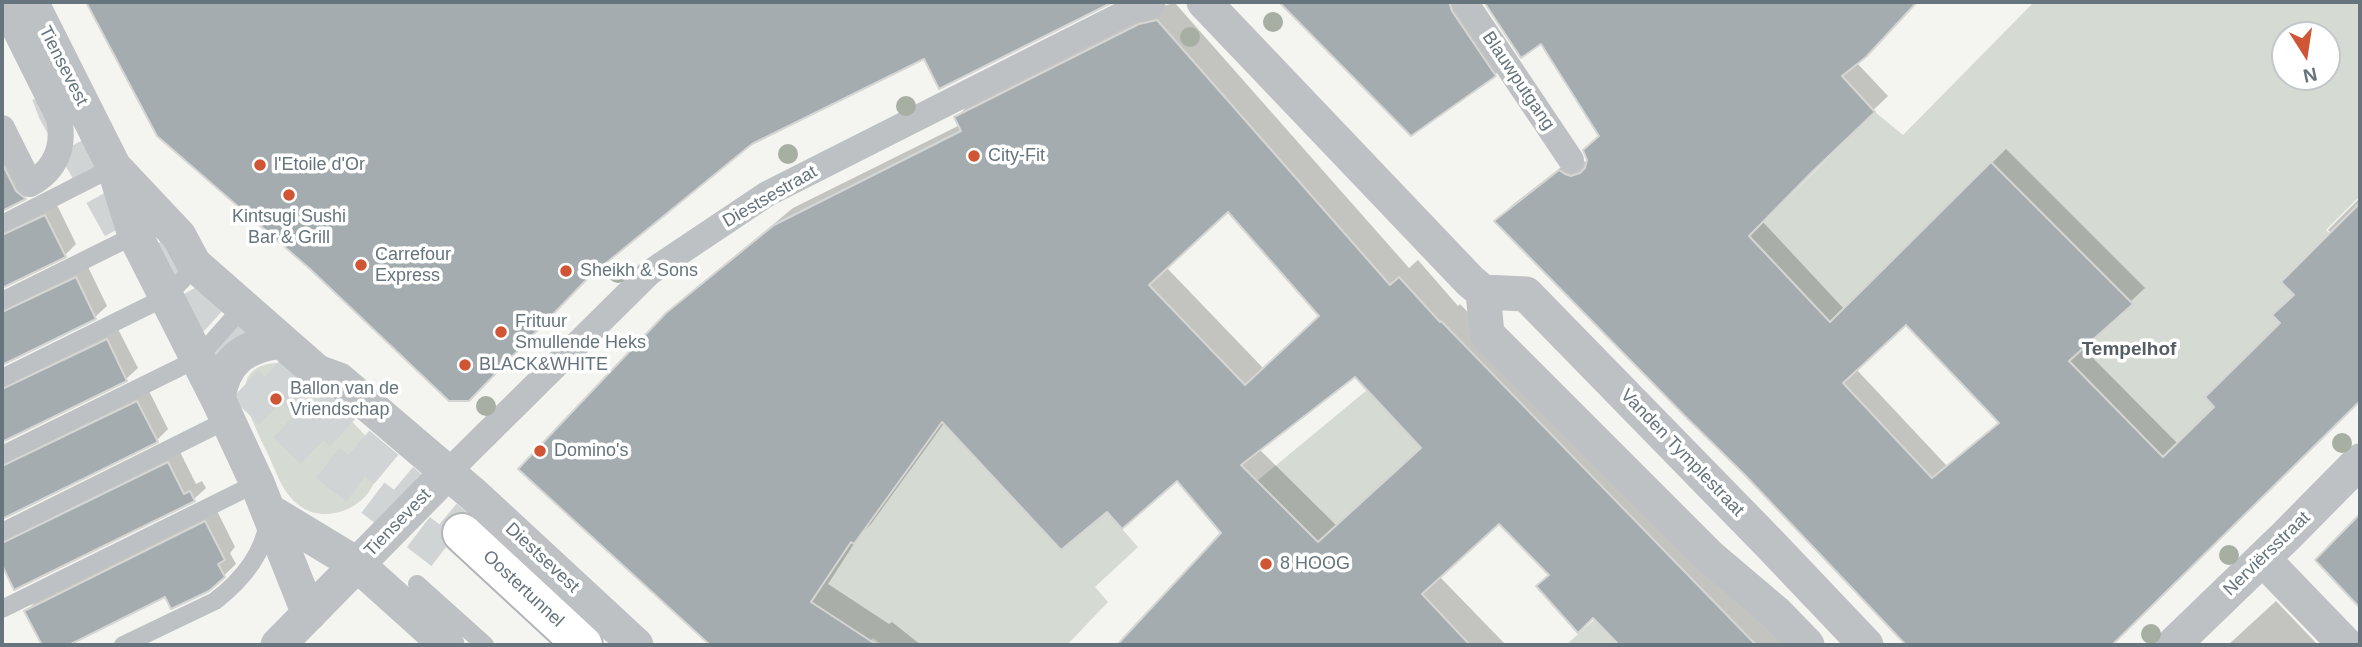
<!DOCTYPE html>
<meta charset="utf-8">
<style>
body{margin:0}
#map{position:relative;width:2362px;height:647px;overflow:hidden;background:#f4f4f0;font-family:Helvetica,sans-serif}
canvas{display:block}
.frame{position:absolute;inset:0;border:4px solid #66747e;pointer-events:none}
.north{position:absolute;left:2271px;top:21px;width:70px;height:70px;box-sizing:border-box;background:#fff;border:2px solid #c2c7cb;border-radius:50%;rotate:168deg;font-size:19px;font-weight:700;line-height:28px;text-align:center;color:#66747e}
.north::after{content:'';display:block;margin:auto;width:24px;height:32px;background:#cf5535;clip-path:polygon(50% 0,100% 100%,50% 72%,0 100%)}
</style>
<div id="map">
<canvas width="2362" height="647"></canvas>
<div class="frame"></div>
<div class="north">N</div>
</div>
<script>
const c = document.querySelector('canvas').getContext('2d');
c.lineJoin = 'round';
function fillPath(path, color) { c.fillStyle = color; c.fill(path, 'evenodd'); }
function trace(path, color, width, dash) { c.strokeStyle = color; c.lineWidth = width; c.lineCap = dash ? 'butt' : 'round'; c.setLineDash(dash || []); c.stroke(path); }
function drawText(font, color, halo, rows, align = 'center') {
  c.font = font + ' Helvetica,sans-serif'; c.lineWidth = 7; c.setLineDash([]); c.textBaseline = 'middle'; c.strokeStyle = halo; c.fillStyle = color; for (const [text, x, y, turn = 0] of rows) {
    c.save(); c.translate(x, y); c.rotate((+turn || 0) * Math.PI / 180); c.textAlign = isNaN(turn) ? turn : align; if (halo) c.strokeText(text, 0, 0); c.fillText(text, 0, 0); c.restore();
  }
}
const green = new Path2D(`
 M 2034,2 L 2360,2 L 2360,196 L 2326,230 L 2348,252 L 2294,295 L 2273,315 L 2280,323 L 2206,397 L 2214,407 L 2144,473 L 2047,434 L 2007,178 L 1991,162 L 1814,338 L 1736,249 L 1875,112 L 1903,135 ZM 2285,35 L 2327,35 L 2327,77 L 2285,77 Z
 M 276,363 L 290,367 C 312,387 362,425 375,449 C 377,453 377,459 377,465 C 379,502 330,528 300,506 C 282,493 276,471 267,452 C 254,424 221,367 276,363 Z
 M 1367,390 L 1421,448 L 1317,542 L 1257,481 Z
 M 942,422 L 1061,550 L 1107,512 L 1138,547 L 1095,587 L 1108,602 L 1067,645 L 882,645 L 873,638 L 870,641 L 805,611 L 819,590 L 794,505 L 854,544 Z
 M 1594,620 L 1618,645 L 1566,645 Z`);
const shadow = new Path2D(`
 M 87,2 L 1109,2 L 940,87 L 925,57 L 112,50 Z
 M 1282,2 L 1469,2 L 1509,60 L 1495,75 L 1412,134 Z
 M 1486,2 L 1916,2 L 1856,62 L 1888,96 L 1816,165 L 1762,221 L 1845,310 L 2006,149 L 2145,288 L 2082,347 L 2178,444 L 2216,407 L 2282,323 L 2296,294 L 2332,234 L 2328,230 L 2360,198 L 2360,398 L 2110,645 L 1910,645 L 1746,474 L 1497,221 L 1511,206 L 1574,157 L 1579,161 L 1588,162 L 1600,135 L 1541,41 L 1522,55 ZM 1906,323 L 2000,422 L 1947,466 L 1856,369 Z
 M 1175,3 L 1409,268 L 1418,260 L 1458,306 L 1460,304 L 1790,645 L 1622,645 L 1499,522 L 1439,576 L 1506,645 L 1119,645 L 1223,533 L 1177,479 L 1107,510 L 945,422 L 871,524 L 859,536 L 828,584 L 889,624 L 892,622 L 921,645 L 712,645 L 520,469 L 686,296 L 793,208 L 960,125 L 956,118 L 973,100 L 1158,7 ZM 1228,210 L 1321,315 L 1264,369 L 1166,267 ZM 1355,375 L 1423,447 L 1337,526 L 1259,449 Z
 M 2,129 L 36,186 L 25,197 L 2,209 Z
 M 57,205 L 76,244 L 65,255 L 3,286 L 3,293 L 88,267 L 107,306 L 95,317 L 2,363 L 2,210 L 3,217 Z
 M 118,329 L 138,368 L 126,379 L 2,440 L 2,364 L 3,372 Z
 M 149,391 L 168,429 L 157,440 L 2,517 L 2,441 L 3,449 Z
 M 180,452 L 196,484 L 202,481 L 206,488 L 194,499 L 15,588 L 2,562 L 2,518 L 3,526 Z
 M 217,511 L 235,547 L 230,553 L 236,564 L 216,583 L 166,595 L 65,645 L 44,645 L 26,611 L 38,599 Z
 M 2276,601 L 2318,645 L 2228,645 Z`);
const building = new Path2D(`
 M 86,2 L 1113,2 L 939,89 L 924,59 L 752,144 L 590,276 L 469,401 L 449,401 L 309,268 L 157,136 Z
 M 1279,2 L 1449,2 L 1452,11 L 1496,76 L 1411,136 Z
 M 1484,2 L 1917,2 L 1866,57 L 1842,76 L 1875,112 L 1812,172 L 1749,236 L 1830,322 L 1991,162 L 2133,304 L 2069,361 L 2163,457 L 2214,407 L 2205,397 L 2280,323 L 2272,315 L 2294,295 L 2281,282 L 2360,203 L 2360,401 L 2112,645 L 1906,645 L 1745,475 L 1685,416 L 1494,221 L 1559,170 L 1565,174 L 1571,176 L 1580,173 L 1585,168 L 1587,160 L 1583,150 L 1599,136 L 1541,44 L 1521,58 ZM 1906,325 L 1999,423 L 1932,478 L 1843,383 Z
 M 1157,20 L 1390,285 L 1399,277 L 1440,322 L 1441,321 L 1756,645 L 1619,645 L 1593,618 L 1578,633 L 1536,586 L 1549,575 L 1499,524 L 1422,594 L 1470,645 L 1117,645 L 1221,533 L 1177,481 L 1122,529 L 1107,512 L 1061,550 L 942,422 L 854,544 L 851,542 L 811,602 L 877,645 L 710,645 L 518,469 L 666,313 L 774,225 L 961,131 L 954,117 L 1139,24 ZM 1228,212 L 1319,316 L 1245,385 L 1149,285 ZM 1355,377 L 1421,448 L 1318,542 L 1241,465 Z
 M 2,163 L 16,191 L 26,199 L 2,211 Z
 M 45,215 L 66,257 L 2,288 L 2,235 Z
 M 76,277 L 96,319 L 2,365 L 2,312 Z
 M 107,339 L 127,381 L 2,442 L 2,389 Z
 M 137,401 L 158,442 L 2,519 L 2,466 Z
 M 168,462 L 184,494 L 190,491 L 195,501 L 14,590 L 2,565 L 2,543 Z
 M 2360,514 L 2360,608 L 2315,560 Z
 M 205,521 L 225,560 L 218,564 L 225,577 L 209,591 L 171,609 L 165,597 L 69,645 L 42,645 L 24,611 Z`);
const secondaryTunnel = new Path2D(`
 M 50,93 L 57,111 L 131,244
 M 162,241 L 193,297 L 350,439 L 462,533
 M 204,345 L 326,462 L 443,551`);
const service = new Path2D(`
 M 2,224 L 114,167
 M 2,301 L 135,235 L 139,231
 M 2,378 L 166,297 L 187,275 L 194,264
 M 2,455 L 197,359 L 243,307
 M 2,532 L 227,420
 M 417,584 L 485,645
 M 2,609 L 257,483
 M 123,645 L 215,601 C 241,581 263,555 268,522`);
const pedestrian = new Path2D(`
 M 1465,2 L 1571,160
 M 2,4 L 59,118 C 65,147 56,170 30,184 L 2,128
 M 448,472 L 649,273 L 767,194 L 1143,4`);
const minor = new Path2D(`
 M 31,2 L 114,167 L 135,235 L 218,399 L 257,483 L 309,614
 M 1204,2 L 1470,281 L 1483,292 L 1526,294 L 1769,543 L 1866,645
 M 1143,4 L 1148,2
 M 114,167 L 179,236 L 194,264 L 317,372 L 339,380 L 474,495 L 636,645
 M 1483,292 L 1487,334 L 1710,557 L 1776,613 L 1807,645
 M 218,399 C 223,361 244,346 281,341
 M 269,511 L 358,565 L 447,645
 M 2263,559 L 2346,645
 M 278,645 L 448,472
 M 2173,645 L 2286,536 L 2360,461`);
const secondary = new Path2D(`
 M 462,533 L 583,645`);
const trees = [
 [1273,22],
 [1190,37],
 [906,106],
 [788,154],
 [618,273],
 [486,406],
 [2342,443],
 [2229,555],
 [2151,634]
];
const markers = [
 [974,156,7,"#cf5535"],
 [260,165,7,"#cf5535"],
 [289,195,7,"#cf5535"],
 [361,265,7,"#cf5535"],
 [566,271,7,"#cf5535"],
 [501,332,7,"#cf5535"],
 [465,365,7,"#cf5535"],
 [276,399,7,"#cf5535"],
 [540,451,7,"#cf5535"],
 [1266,564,7,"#cf5535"]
];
const streetNames = [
 ["Tiensevest",63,66,63],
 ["Blauwputgang",1518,81,56],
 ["Diestsestraat",770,197,-30],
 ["Vanden Tymplestraat",1682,453,46],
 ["Tiensevest",398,523,-46],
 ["Nerviërsstraat",2267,554,-44],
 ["Diestsevest",542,558,43],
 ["Oostertunnel",523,589,43]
];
const poiNames = [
 ["City-Fit",988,156],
 ["l'Etoile d'Or",274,165],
 ["Kintsugi Sushi",289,217,"center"],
 ["Bar & Grill",289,238,"center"],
 ["Carrefour",375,255],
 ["Express",375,276],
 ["Sheikh & Sons",580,271],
 ["Frituur",515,322],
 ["Smullende Heks",515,343],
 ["BLACK&WHITE",479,365],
 ["Ballon van de",290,389],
 ["Vriendschap",290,410],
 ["Domino's",554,451],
 ["8 HOOG",1280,564]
];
const neighbourhoodNames = [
 ["Tempelhof",2129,350]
];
fillPath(green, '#d5dad2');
fillPath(shadow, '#0003');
fillPath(building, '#a4acb0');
trace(building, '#d5d5d3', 2);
trace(secondaryTunnel, '#d0d4d4', 38, [38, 19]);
trace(secondary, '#b0b5b8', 42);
trace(service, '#bdc1c4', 18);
trace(pedestrian, '#bdc1c4', 26);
trace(minor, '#bdc1c4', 35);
trace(secondary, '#fff', 38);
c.fillStyle = '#a7afa3';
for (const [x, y] of trees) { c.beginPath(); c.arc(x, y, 10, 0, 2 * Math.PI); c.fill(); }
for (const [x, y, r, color] of markers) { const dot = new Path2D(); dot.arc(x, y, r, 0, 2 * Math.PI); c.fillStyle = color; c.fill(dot); trace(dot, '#fff', 2.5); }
drawText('18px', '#66747e', '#fff', streetNames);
drawText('18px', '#66747e', '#fff', poiNames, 'left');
drawText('bold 19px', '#535d64', '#fff', neighbourhoodNames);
</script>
